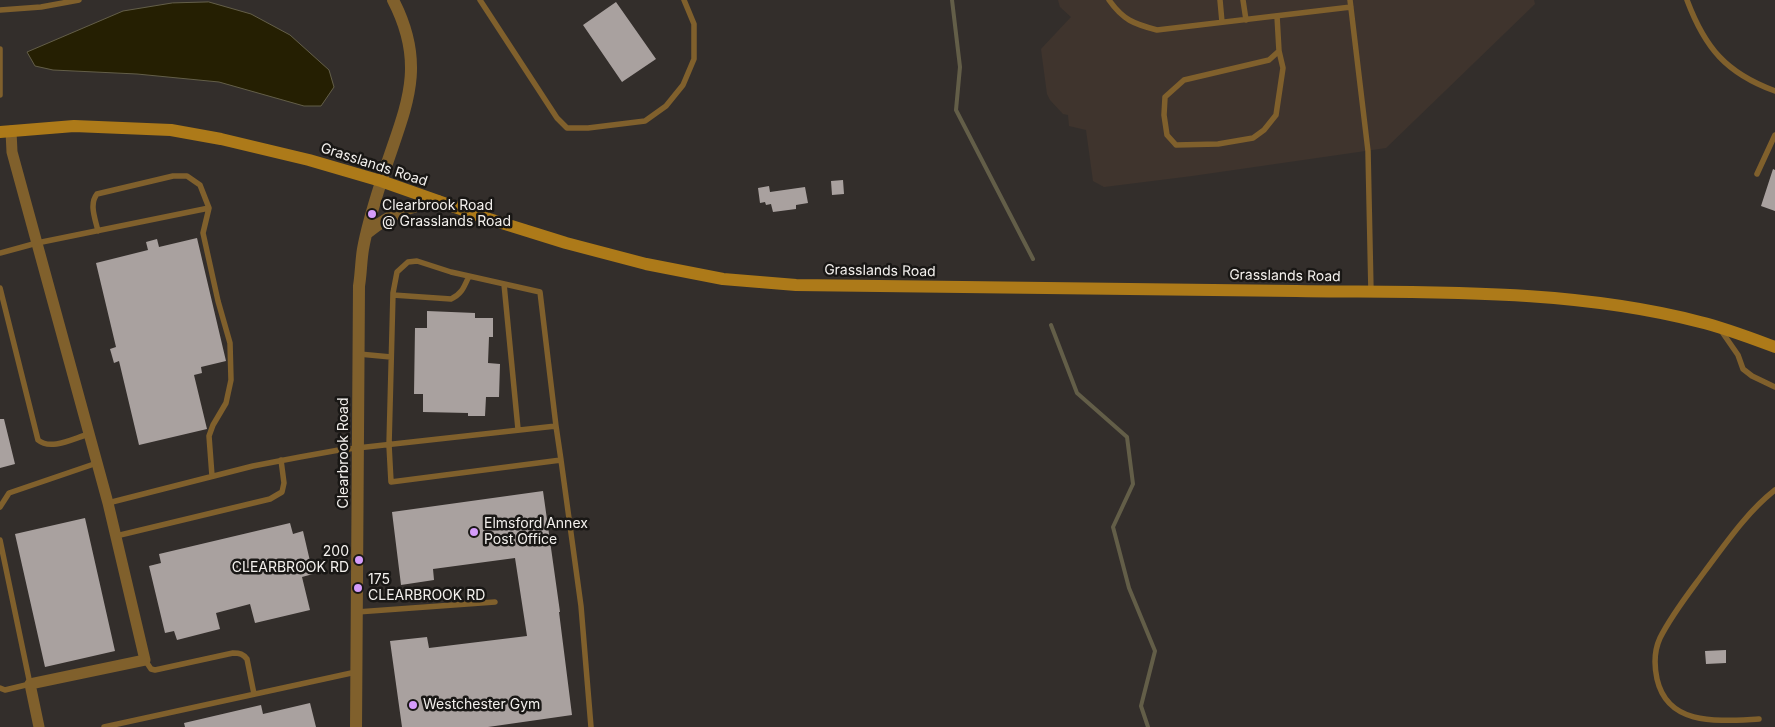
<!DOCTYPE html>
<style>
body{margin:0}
canvas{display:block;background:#332e2b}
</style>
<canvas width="1775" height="727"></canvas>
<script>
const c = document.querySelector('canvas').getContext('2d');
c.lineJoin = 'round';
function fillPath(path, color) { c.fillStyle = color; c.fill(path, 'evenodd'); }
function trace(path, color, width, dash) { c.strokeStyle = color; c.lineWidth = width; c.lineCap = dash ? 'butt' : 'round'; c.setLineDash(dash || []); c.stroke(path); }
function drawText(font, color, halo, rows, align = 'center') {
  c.font = font + ' Inter,sans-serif'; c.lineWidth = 5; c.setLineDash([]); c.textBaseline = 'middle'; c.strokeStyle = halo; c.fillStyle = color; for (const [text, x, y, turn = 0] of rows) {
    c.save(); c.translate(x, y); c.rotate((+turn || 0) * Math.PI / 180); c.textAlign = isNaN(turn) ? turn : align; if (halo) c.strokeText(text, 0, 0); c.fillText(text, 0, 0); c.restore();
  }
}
const built = new Path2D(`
 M 1058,0 L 1534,0 L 1535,4 L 1386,148 L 1192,176 L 1104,187 L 1093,181 L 1086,130 L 1069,126 L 1068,115 L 1063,114 L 1050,100 L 1047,94 L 1041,49 L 1071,17 L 1060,7 Z`);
const water = new Path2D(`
 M 209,2 L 251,14 L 290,35 L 329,70 L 334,87 L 321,106 L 304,106 L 219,82 L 137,74 L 53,70 L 35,66 L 27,52 L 123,11 L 172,3 Z`);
const stream = new Path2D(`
 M 952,0 L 960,67 L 956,110 L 1033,259
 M 1051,325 L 1077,393 L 1127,437 L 1133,484 L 1113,527 L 1129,588 L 1155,651 L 1141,706 L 1148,727`);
const building = new Path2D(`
 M 616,2 L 656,59 L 622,82 L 583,25 Z
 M 1773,169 L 1775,170 L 1775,211 L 1761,206 Z
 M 843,180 L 844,194 L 832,195 L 831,181 Z
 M 769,186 L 770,192 L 805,187 L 808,203 L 796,205 L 796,209 L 773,212 L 771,204 L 766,205 L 765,202 L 760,203 L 758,188 Z
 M 197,238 L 226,361 L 201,367 L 202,373 L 194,375 L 207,429 L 139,445 L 119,361 L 114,363 L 110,349 L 116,347 L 96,263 L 148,250 L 146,242 L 157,239 L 159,247 Z
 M 427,311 L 475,313 L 475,318 L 493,318 L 493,337 L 489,337 L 488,363 L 500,364 L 499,397 L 486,397 L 485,416 L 468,416 L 468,413 L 423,412 L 423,394 L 414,394 L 415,328 L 427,328 Z
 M 0,419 L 4,419 L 15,464 L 0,468 Z
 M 543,491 L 560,612 L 559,612 L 572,715 L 488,727 L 402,727 L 390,641 L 427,637 L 429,648 L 527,636 L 515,558 L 433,569 L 434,580 L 401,585 L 392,512 Z
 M 85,518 L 115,651 L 45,667 L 15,534 Z
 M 290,523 L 293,534 L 303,531 L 313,574 L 302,577 L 310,610 L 255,623 L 250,604 L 216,613 L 220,629 L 177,640 L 174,631 L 165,633 L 149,566 L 161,563 L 159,554 Z
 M 1726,650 L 1726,663 L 1706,664 L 1705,651 Z
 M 310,703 L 316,727 L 185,727 L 184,723 L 261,705 L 263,714 Z`);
const service = new Path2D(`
 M 480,0 L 557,118 L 567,128 L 588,128 L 645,121 L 666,106 L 683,85 L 694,59 L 694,24 L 684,0
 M 1109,0 C 1123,20 1134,24 1157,30 L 1351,7
 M 1220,0 L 1222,22
 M 1243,0 L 1246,20
 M 1350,0 L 1368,151 L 1371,292
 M 1687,0 C 1705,48 1726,73 1775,91
 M 0,10 L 41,7 L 79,0
 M 1277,16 L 1279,51 L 1269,60 L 1184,80 L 1165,97 L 1164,115 L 1167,135 L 1176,145 L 1218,144 L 1253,138 L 1264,130 L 1276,115 L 1283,68 L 1279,51
 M 0,49 L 0,95
 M 1757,174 L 1775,135
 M 98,231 C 95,218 89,204 97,194 L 173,176 L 187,176 L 200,185 L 209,208 L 203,233 L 218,301 L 230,343 L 231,380 L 226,403 L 213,425 L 209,436 L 212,476
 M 0,253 L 37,243 L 209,208
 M 504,284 L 518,429
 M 0,288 L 38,440 C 51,451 74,438 89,434
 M 393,295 L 451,299 C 462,294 464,287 469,276
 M 1720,329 L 1738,355 L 1743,369 L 1752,376 L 1775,387
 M 359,354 L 391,357
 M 561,460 L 581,606 L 591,727
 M 108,503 L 253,466 L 300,457 L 339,450 L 556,426 L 561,460 L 391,482 L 389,445 L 393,293 L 397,272 L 408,262 L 417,261 L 451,272 L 540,292 L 556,426
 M 0,507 L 9,493 L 97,463
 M 116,536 L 270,499 L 282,492 L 284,483 L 281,460
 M 0,540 L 30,684 L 5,690 L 0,688
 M 357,612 L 495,602
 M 145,660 L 151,669 L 155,670 L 233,653 C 240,653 243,654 247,659 L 254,694
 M 1759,719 C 1719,721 1668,727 1657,679 C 1654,665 1654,651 1660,638 C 1672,614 1689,593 1705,571 C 1726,543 1747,512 1775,490
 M 104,727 L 356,672`);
const minor = new Path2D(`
 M 11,131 L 12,152 L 108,503 L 145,660 L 30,684 L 39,727`);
const tertiary = new Path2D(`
 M 367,233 C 394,212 405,208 438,201
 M 356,727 L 359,286 C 361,274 361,261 363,249 C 367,226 374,204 381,182 C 402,113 430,71 393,0`);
const secondary = new Path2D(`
 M 0,132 L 74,126 L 171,130 L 221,139 L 309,160 L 381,181 L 489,219 L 566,243 L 646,264 L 723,279 L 796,285 C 962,286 1129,288 1296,291 C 1430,293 1570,288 1700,322 C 1725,328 1751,338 1775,347`);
const markers = [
 [372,214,5,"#d59cfb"],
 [474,532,5,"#d59cfb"],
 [359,560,5,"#d59cfb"],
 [358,588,5,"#d59cfb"],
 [413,705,5,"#d59cfb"]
];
const streetNames = [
 ["Grasslands Road",374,165,18],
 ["Grasslands Road",880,271,1],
 ["Grasslands Road",1285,276,1],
 ["Clearbrook Road",344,453,-90]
];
const poiNames = [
 ["Clearbrook Road",382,206],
 ["@ Grasslands Road",382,222],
 ["Elmsford Annex",484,524],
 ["Post Office",484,540],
 ["200",349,552,"right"],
 ["CLEARBROOK RD",349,568,"right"],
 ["175",368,580],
 ["CLEARBROOK RD",368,596],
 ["Westchester Gym",423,705]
];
fillPath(built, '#3f342d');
fillPath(water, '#251f02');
trace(water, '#635e48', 1);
trace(stream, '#635e48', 4);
fillPath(building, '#a9a19f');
trace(service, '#80602c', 5.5);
trace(minor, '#80602c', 11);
trace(tertiary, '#80602c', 12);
trace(secondary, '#ad7a19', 12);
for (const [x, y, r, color] of markers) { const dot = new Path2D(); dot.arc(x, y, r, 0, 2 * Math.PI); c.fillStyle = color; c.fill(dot); trace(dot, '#191715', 2); }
drawText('14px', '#f3f0ed', '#191715', streetNames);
drawText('14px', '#f3f0ed', '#191715', poiNames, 'left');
</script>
